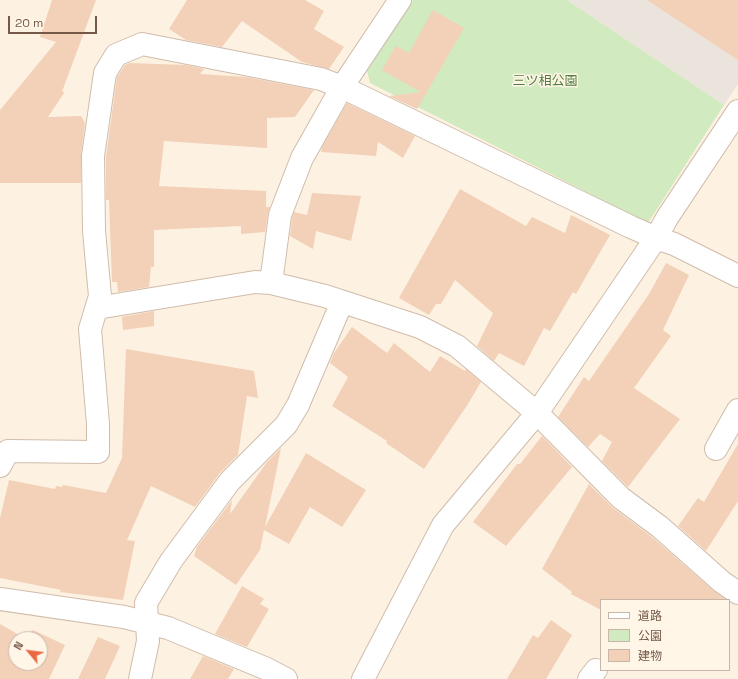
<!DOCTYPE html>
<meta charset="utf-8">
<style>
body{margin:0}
#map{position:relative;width:738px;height:679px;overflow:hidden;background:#fdf2e2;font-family:"Space Grotesk","Noto Sans JP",sans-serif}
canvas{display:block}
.legend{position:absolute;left:600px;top:599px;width:130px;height:72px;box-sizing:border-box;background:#fff6e8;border:1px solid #c8b7a8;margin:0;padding:5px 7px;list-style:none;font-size:12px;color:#755848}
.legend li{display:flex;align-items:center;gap:8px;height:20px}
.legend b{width:20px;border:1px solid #c8b7a8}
.north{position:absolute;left:8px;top:631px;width:40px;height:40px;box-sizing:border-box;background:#fff6e8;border:1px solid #c8b7a8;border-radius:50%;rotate:299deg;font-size:11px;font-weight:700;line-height:16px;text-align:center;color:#755848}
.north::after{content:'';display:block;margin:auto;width:14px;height:18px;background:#ea6943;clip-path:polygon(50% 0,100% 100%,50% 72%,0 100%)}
.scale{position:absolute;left:8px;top:16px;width:89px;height:18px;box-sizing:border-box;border:2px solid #755848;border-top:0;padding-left:5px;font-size:12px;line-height:14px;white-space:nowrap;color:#755848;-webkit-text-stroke:3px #fff6e8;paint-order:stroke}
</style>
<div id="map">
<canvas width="738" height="679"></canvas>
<ul class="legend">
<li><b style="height:5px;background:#fff"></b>道路</li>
<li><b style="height:11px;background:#d1eac0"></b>公園</li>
<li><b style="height:11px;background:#f3d0b8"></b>建物</li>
</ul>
<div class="north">N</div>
<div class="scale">20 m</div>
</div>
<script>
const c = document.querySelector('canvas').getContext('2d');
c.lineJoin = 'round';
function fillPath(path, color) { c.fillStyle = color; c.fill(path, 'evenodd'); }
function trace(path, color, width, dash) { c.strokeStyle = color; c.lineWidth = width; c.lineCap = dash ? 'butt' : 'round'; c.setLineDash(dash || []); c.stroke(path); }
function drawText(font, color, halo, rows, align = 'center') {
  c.font = font + ' "Space Grotesk","Noto Sans JP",sans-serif'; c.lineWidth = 3; c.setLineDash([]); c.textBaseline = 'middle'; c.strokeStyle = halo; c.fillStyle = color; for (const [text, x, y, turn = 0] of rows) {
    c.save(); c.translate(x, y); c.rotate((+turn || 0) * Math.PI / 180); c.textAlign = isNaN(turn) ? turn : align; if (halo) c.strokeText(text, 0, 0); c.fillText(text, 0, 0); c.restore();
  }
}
const industrial = new Path2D(`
 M 567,0 L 738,0 L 738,84 L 724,105 Z`);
const green = new Path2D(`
 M 413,0 L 567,0 L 724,105 L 648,223 L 370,83 L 367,71 Z`);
const building = new Path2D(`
 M 52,0 L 96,0 L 63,89 L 62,90 L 64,93 L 48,117 L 81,116 L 85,123 L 81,154 L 81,183 L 0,183 L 0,110 L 56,42 L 40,37 Z
 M 187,0 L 305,0 L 324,11 L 314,29 L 344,47 L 329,69 L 302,62 L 242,21 L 222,47 L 186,40 L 169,29 Z
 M 647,0 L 738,0 L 738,60 Z
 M 433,10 L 464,28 L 417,109 L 389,96 L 421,92 L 382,70 L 396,46 L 409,53 Z
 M 129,63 L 186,65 L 204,69 L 200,74 L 246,77 L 314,90 L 295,117 L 267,118 L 267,148 L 164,141 L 159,186 L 266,191 L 266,207 L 270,207 L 268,213 L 265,232 L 241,234 L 241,226 L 154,230 L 154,267 L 151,267 L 149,287 L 118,292 L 117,282 L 112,282 L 109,200 L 106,200 L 106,157 L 117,77 L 125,65 Z
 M 347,103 L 415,136 L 403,158 L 378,142 L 376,156 L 321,152 L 322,147 Z
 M 460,189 L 526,226 L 532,217 L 565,233 L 571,215 L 610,235 L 576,294 L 573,292 L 550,331 L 544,328 L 524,366 L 499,353 L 494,361 L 477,346 L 493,313 L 455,280 L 441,304 L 436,304 L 429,315 L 399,298 Z
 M 312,193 L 361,196 L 351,241 L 316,231 L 313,249 L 290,236 L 292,218 L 294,212 L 307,215 Z
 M 666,263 L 689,275 L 663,330 L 671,336 L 634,388 L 680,419 L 628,487 L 602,461 L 612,442 L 600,434 L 588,447 L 558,417 L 584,377 L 589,381 L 649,294 Z
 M 154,311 L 154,326 L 123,330 L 122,317 Z
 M 352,327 L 387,353 L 394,343 L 430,372 L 440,356 L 465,371 L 466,369 L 481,382 L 468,404 L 424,469 L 386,443 L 387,441 L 332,406 L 348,377 L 330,363 L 334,353 Z
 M 126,349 L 254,371 L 258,398 L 247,396 L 238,455 L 220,473 L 195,507 L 151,486 L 127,540 L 135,541 L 123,600 L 60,592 L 61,590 L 0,578 L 0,518 L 9,480 L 55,489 L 56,486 L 62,487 L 63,485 L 106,493 L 122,458 Z
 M 542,436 L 572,467 L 506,546 L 473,522 L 517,464 L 520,464 Z
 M 738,444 L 738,501 L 706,551 L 678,526 L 698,498 L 704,502 Z
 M 281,448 L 265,527 L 306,453 L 366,490 L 342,527 L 310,507 L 289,544 L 264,530 L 260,550 L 236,585 L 194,556 L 197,547 L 232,500 L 230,514 L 267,462 Z
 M 589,484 L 613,508 L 652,537 L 714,591 L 726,600 L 601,600 L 601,610 L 571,594 L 572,592 L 542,569 Z
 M 242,586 L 264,599 L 260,604 L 269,609 L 247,647 L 215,634 Z
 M 551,620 L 572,635 L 546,679 L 507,679 L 533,635 L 538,638 Z
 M 0,624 L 26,639 L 33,630 L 65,645 L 49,679 L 0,679 ZM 16,639 L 40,639 L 40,663 L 16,663 Z
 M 98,637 L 120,646 L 105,679 L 78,679 Z
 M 203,656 L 234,669 L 228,679 L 190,679 Z`);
const minor = new Path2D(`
 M 400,0 L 342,87 L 302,158 L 280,215 L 271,283 L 325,296 L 420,327 L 457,346 L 537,413 L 621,498 L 660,527 L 722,582 L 738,593
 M 97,308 L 255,282 L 271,283
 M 716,449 L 738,410
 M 0,466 L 8,451 L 98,452 L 98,424 L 90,329 L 100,296 L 94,231 L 93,156 L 105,73 L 116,55 L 142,44 L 321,79 L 342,87 L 631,227 L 656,238 L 674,244 L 738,276
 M 0,599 L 124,617 L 168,628 L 267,669 L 286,679
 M 140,679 L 148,641 L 146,603 L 171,561 L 230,481 L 286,425 L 298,405 L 342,302
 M 363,679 L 443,525 L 537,413 L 656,238 L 667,218 L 738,111
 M 589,679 L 596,670`);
const parkNames = [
 ["三ツ相公園",545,81]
];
fillPath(industrial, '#ebe4dd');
fillPath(green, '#d1eac0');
fillPath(building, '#f3d0b8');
trace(minor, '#d0bcab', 24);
trace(minor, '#fff', 22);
drawText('13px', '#517b3f', '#fff6e8', parkNames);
</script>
